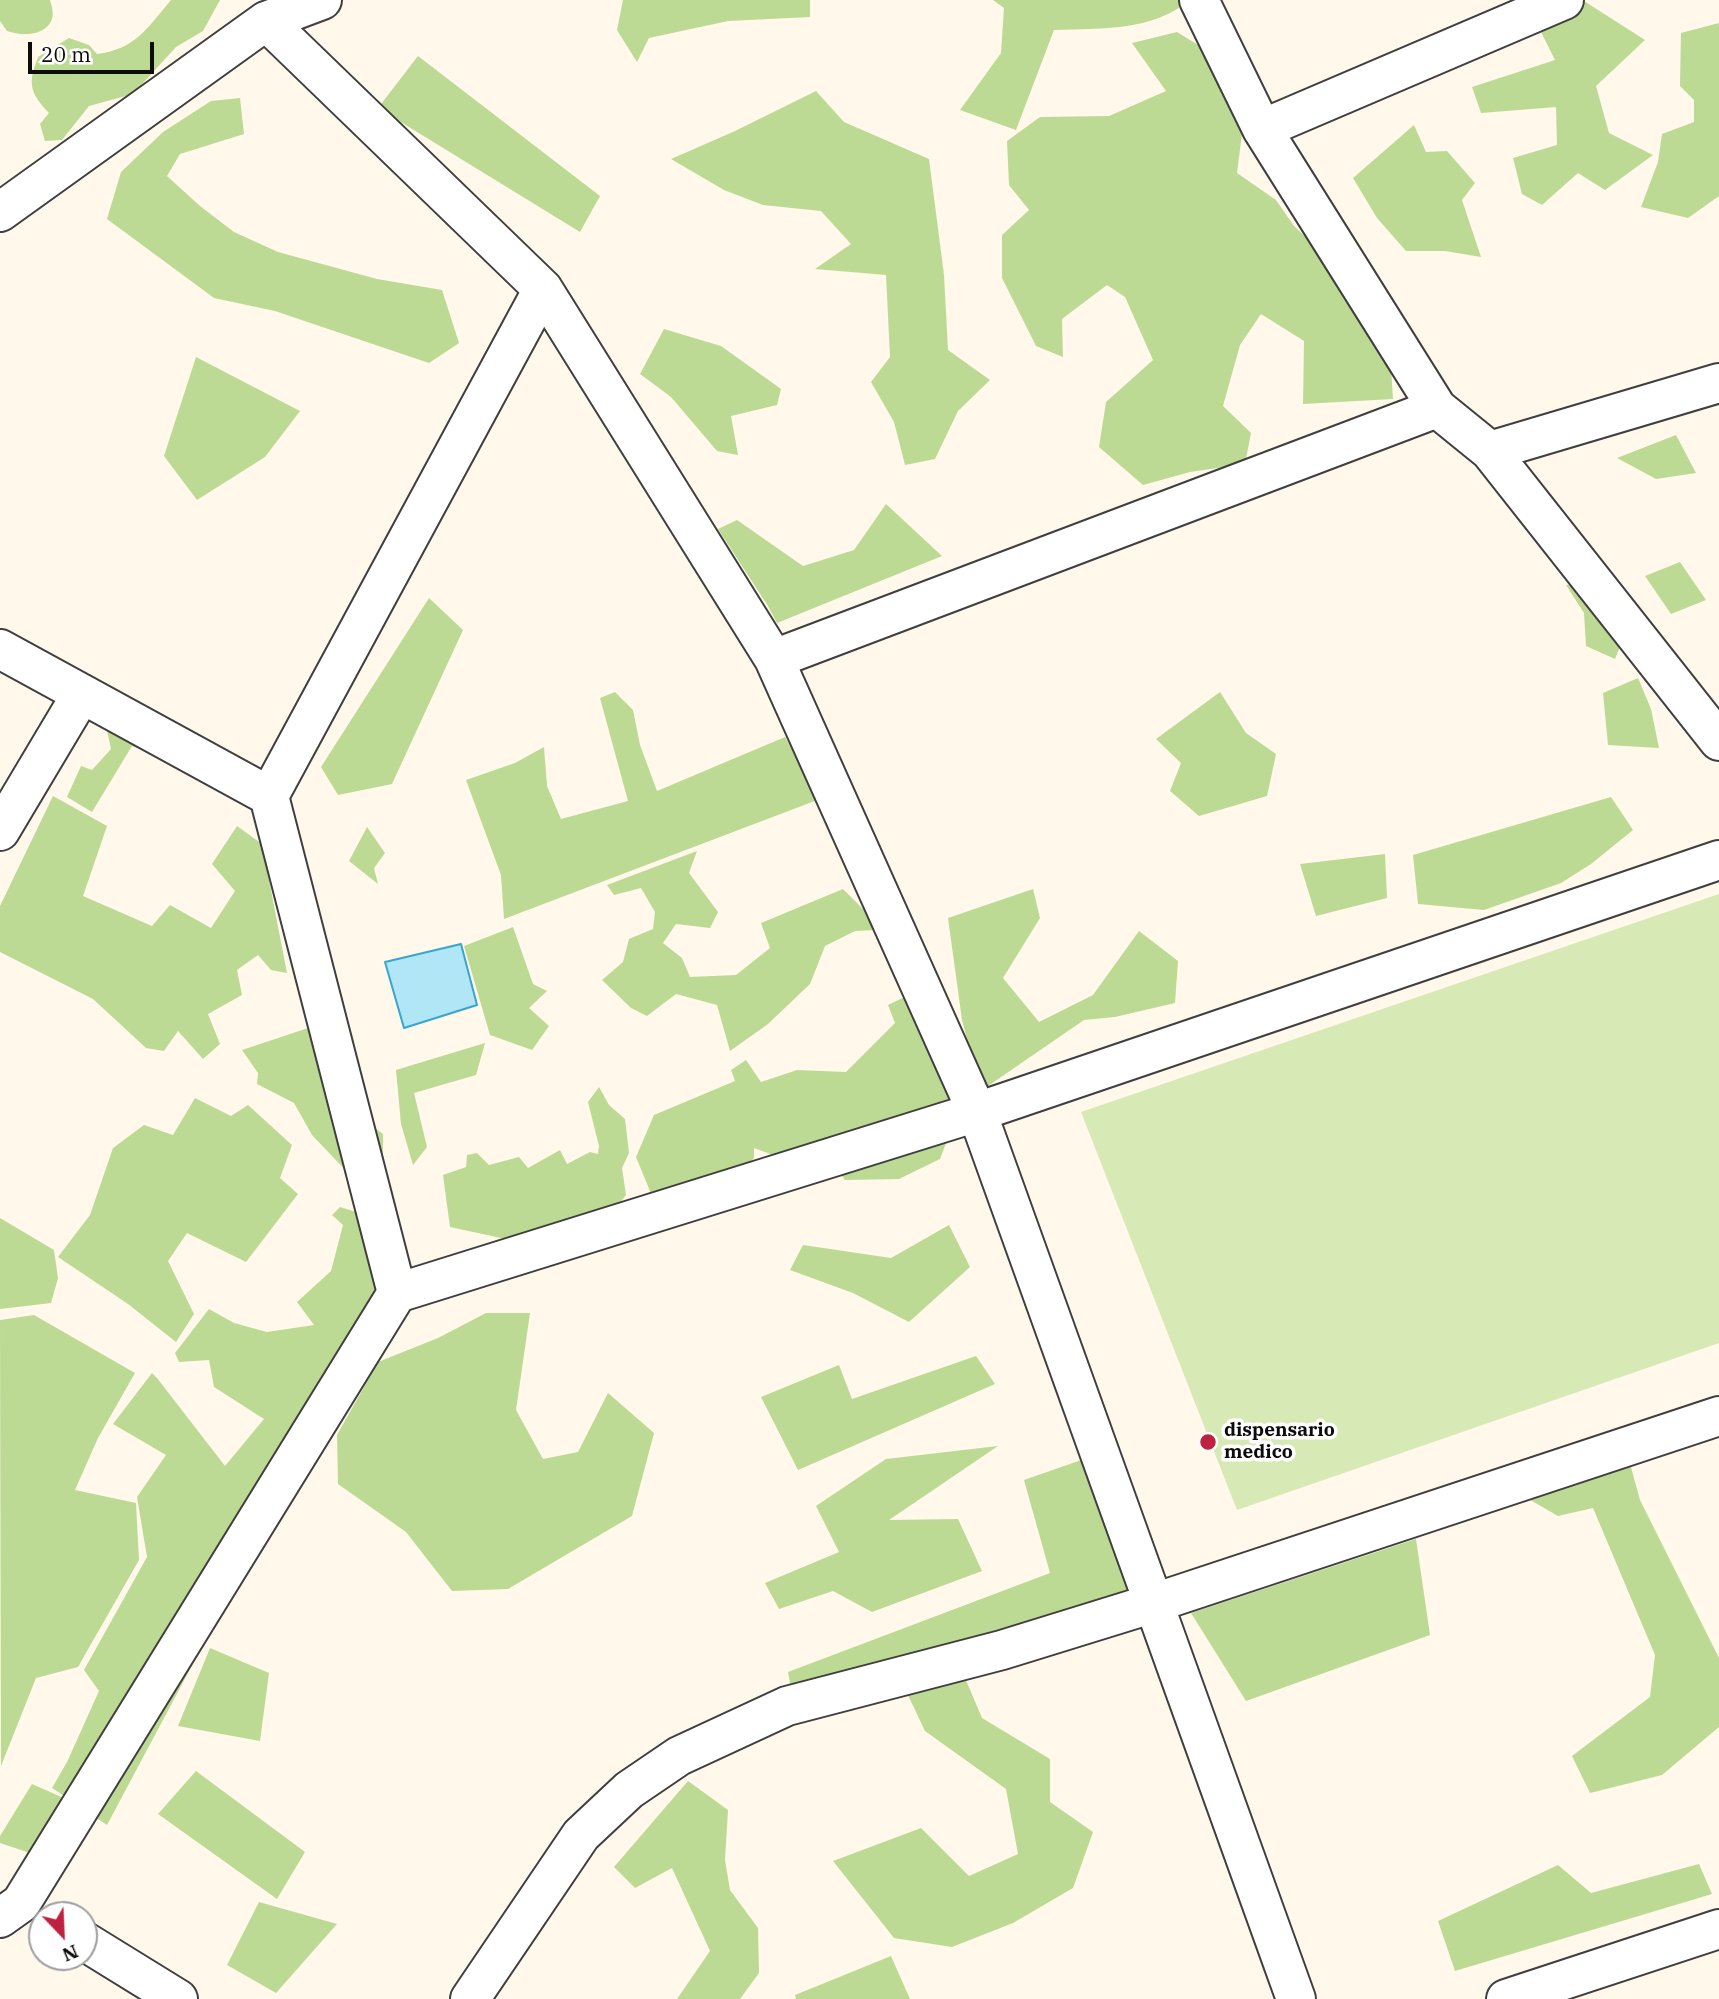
<!DOCTYPE html>
<style>
body{margin:0}
#map{position:relative;width:1719px;height:1999px;overflow:hidden;background:#fff8eb;font-family:"IBM Plex Serif",serif}
canvas{display:block}
.north{position:absolute;left:28px;top:1901px;width:70px;height:70px;box-sizing:border-box;background:#fff;border:2px solid #9e9e9e;border-radius:50%;rotate:157deg;font-size:19px;font-weight:700;line-height:28px;text-align:center;color:#0c0c0c}
.north::after{content:'';display:block;margin:auto;width:24px;height:32px;background:#bd2340;clip-path:polygon(50% 0,100% 100%,50% 72%,0 100%)}
.scale{position:absolute;left:28px;top:42px;width:126px;height:32px;box-sizing:border-box;border:4px solid #0c0c0c;border-top:0;padding-left:9px;font-size:21px;line-height:24px;white-space:nowrap;color:#0c0c0c;-webkit-text-stroke:5px #fff;paint-order:stroke}
</style>
<div id="map">
<canvas width="1719" height="1999"></canvas>
<div class="north">N</div>
<div class="scale">20 m</div>
</div>
<script>
const c = document.querySelector('canvas').getContext('2d');
c.lineJoin = 'round';
function fillPath(path, color) { c.fillStyle = color; c.fill(path, 'evenodd'); }
function trace(path, color, width, dash) { c.strokeStyle = color; c.lineWidth = width; c.lineCap = dash ? 'butt' : 'round'; c.setLineDash(dash || []); c.stroke(path); }
function drawText(font, color, halo, rows, align = 'center') {
  c.font = font + ' "IBM Plex Serif",serif'; c.lineWidth = 7; c.setLineDash([]); c.textBaseline = 'middle'; c.strokeStyle = halo; c.fillStyle = color; for (const [text, x, y, turn = 0] of rows) {
    c.save(); c.translate(x, y); c.rotate((+turn || 0) * Math.PI / 180); c.textAlign = isNaN(turn) ? turn : align; if (halo) c.strokeText(text, 0, 0); c.fillText(text, 0, 0); c.restore();
  }
}
const green = new Path2D(`
 M 1719,894 L 1719,1343 L 1237,1510 L 1081,1112 Z`);
const forest = new Path2D(`
 M 0,0 L 50,0 C 52,7 55,16 50,23 C 42,36 21,36 7,31 L 0,21 Z
 M 171,0 L 220,0 L 203,31 L 176,47 L 133,94 L 89,106 L 62,140 L 45,141 L 40,124 L 49,113 C 29,92 28,83 38,57 L 69,38 L 89,45 L 97,54 C 136,49 147,28 171,0 Z
 M 623,0 L 810,0 L 810,17 L 728,21 L 649,38 L 637,62 L 617,30 Z
 M 993,0 L 1190,0 C 1150,32 1103,28 1054,30 L 1016,130 L 960,110 L 1001,53 L 1004,8 Z
 M 1584,1 L 1645,40 L 1596,86 L 1609,133 L 1653,155 L 1605,190 L 1578,173 L 1542,205 L 1522,194 L 1513,158 L 1557,145 L 1556,107 L 1481,113 L 1472,87 L 1555,60 L 1539,28 Z
 M 1719,23 L 1719,196 L 1688,218 L 1641,207 L 1658,162 L 1662,134 L 1694,122 L 1694,100 L 1680,86 L 1681,33 Z
 M 1177,32 L 1219,58 L 1243,126 L 1237,173 L 1276,200 L 1294,226 L 1337,267 L 1388,321 L 1393,399 L 1303,404 L 1304,341 L 1261,314 L 1240,345 L 1223,406 L 1251,433 L 1245,464 L 1190,472 L 1143,485 L 1099,447 L 1106,402 L 1153,360 L 1125,297 L 1107,285 L 1062,319 L 1063,357 L 1036,346 L 1002,278 L 1002,235 L 1029,210 L 1009,185 L 1007,141 L 1040,117 L 1109,116 L 1166,91 L 1132,43 Z
 M 418,56 L 600,196 L 580,232 L 378,108 Z
 M 816,91 L 844,122 L 929,159 L 944,275 L 948,350 L 990,380 L 958,411 L 935,459 L 905,465 L 894,422 L 871,382 L 890,357 L 886,275 L 815,269 L 851,244 L 821,211 L 763,205 L 724,190 L 671,159 L 735,131 Z
 M 240,98 L 244,134 L 180,154 L 167,176 L 200,206 L 234,232 L 278,252 L 377,279 L 442,290 L 459,343 L 429,363 L 275,311 L 214,298 L 107,219 L 121,172 L 163,132 L 211,101 Z
 M 1414,125 L 1426,152 L 1447,151 L 1475,183 L 1462,200 L 1481,257 L 1445,251 L 1406,251 L 1377,218 L 1353,178 Z
 M 664,329 L 721,346 L 781,389 L 777,405 L 731,416 L 738,455 L 717,451 L 671,397 L 640,374 Z
 M 196,357 L 300,411 L 265,457 L 197,500 L 164,456 Z
 M 1676,435 L 1696,473 L 1656,479 L 1617,458 Z
 M 886,504 L 942,556 L 777,623 L 768,606 L 718,529 L 737,520 L 803,566 L 854,550 Z
 M 1680,562 L 1706,600 L 1671,614 L 1645,576 Z
 M 1593,582 L 1629,624 L 1615,659 L 1586,646 L 1584,613 L 1566,585 Z
 M 429,598 L 463,630 L 392,784 L 338,795 L 321,767 Z
 M 1638,678 L 1651,709 L 1659,748 L 1608,745 L 1603,693 Z
 M 615,692 L 633,710 L 640,745 L 657,791 L 785,737 L 820,799 L 504,919 L 501,875 L 466,780 L 515,763 L 544,747 L 547,786 L 561,819 L 628,801 L 600,698 Z
 M 1220,692 L 1246,733 L 1276,754 L 1267,796 L 1199,816 L 1170,791 L 1181,763 L 1156,739 Z
 M 105,721 L 172,762 L 132,746 L 92,812 L 67,797 L 81,766 L 92,770 L 111,749 Z
 M 53,796 L 107,826 L 83,896 L 152,926 L 170,905 L 211,928 L 235,891 L 212,864 L 237,826 L 262,844 L 287,973 L 271,970 L 258,955 L 237,970 L 242,995 L 208,1014 L 220,1044 L 203,1059 L 178,1031 L 164,1051 L 146,1048 L 93,999 L 0,952 L 0,906 Z
 M 1611,797 L 1633,830 L 1591,864 L 1561,883 L 1484,910 L 1418,904 L 1413,855 Z
 M 367,827 L 385,853 L 374,868 L 378,884 L 349,861 Z
 M 697,851 L 689,873 L 718,912 L 710,928 L 676,924 L 663,943 L 682,958 L 690,977 L 736,975 L 770,948 L 761,923 L 843,889 L 870,916 L 876,930 L 855,931 L 825,946 L 810,984 L 768,1024 L 730,1051 L 717,1005 L 676,994 L 647,1016 L 631,1008 L 602,980 L 623,962 L 629,939 L 653,929 L 655,912 L 641,888 L 614,895 L 607,885 Z
 M 1385,854 L 1387,898 L 1316,916 L 1300,864 Z
 M 1033,889 L 1040,918 L 1003,978 L 1039,1022 L 1093,995 L 1139,931 L 1178,961 L 1175,1003 L 1115,1017 L 1084,1020 L 988,1086 L 974,1065 L 962,1020 L 948,918 Z
 M 513,927 L 533,984 L 547,991 L 529,1008 L 549,1026 L 532,1050 L 490,1035 L 464,946 Z
 M 915,992 L 971,1078 L 940,1159 L 899,1179 L 845,1180 L 823,1149 L 792,1162 L 754,1148 L 754,1158 L 732,1185 L 652,1196 L 636,1157 L 654,1115 L 735,1081 L 731,1070 L 746,1060 L 761,1082 L 797,1070 L 846,1072 L 895,1023 L 888,1005 Z
 M 323,1023 L 351,1096 L 371,1112 L 371,1125 L 383,1134 L 383,1163 L 353,1178 L 312,1135 L 294,1103 L 257,1084 L 258,1073 L 242,1050 Z
 M 485,1043 L 476,1075 L 414,1093 L 427,1147 L 413,1165 L 401,1124 L 396,1070 Z
 M 599,1087 L 609,1105 L 625,1119 L 629,1153 L 622,1168 L 626,1195 L 607,1219 L 529,1244 L 450,1227 L 443,1175 L 466,1167 L 467,1155 L 477,1153 L 489,1165 L 519,1157 L 528,1168 L 560,1150 L 567,1164 L 590,1152 L 598,1154 L 599,1146 L 588,1102 Z
 M 195,1098 L 231,1116 L 248,1105 L 292,1145 L 280,1178 L 298,1194 L 246,1262 L 187,1233 L 168,1261 L 194,1314 L 176,1342 L 128,1304 L 58,1257 L 90,1215 L 113,1148 L 144,1125 L 173,1135 Z
 M 340,1207 L 388,1222 L 406,1264 L 107,1825 L 86,1811 L 57,1862 L 0,1843 L 0,1836 L 32,1784 L 75,1803 L 52,1788 L 67,1762 L 99,1691 L 84,1670 L 147,1557 L 137,1497 L 166,1455 L 113,1424 L 152,1373 L 157,1378 L 225,1466 L 264,1419 L 214,1387 L 209,1360 L 179,1362 L 175,1353 L 209,1309 L 234,1323 L 267,1332 L 314,1325 L 297,1302 L 331,1271 L 343,1225 L 332,1215 Z
 M 0,1218 L 54,1250 L 58,1278 L 51,1303 L 0,1309 Z
 M 949,1225 L 970,1267 L 909,1322 L 853,1293 L 790,1270 L 803,1245 L 891,1258 Z
 M 486,1313 L 530,1313 L 516,1410 L 543,1459 L 578,1452 L 608,1393 L 654,1433 L 632,1516 L 508,1589 L 452,1591 L 406,1532 L 338,1484 L 337,1435 L 378,1362 L 438,1338 Z
 M 34,1315 L 135,1373 L 98,1438 L 75,1490 L 136,1503 L 139,1560 L 78,1667 L 36,1678 L 1,1766 L 0,1320 Z
 M 976,1356 L 995,1384 L 798,1470 L 761,1397 L 839,1365 L 852,1399 Z
 M 998,1446 L 889,1520 L 958,1519 L 982,1571 L 872,1612 L 833,1591 L 779,1609 L 765,1583 L 839,1552 L 816,1506 L 886,1459 Z
 M 1084,1459 L 1137,1595 L 796,1717 L 788,1672 L 1050,1573 L 1024,1480 Z
 M 1629,1460 L 1640,1500 L 1719,1658 L 1719,1727 L 1662,1775 L 1590,1793 L 1572,1756 L 1650,1697 L 1655,1655 L 1593,1508 L 1558,1516 L 1520,1494 Z
 M 1416,1539 L 1430,1635 L 1246,1701 L 1191,1613 Z
 M 210,1648 L 269,1673 L 260,1741 L 178,1726 Z
 M 962,1671 L 982,1718 L 1050,1759 L 1050,1802 L 1093,1832 L 1073,1888 L 1013,1923 L 952,1947 L 894,1938 L 833,1861 L 921,1828 L 969,1876 L 1018,1854 L 1006,1789 L 925,1731 L 906,1691 Z
 M 196,1771 L 305,1852 L 277,1899 L 158,1814 Z
 M 688,1781 L 728,1810 L 725,1860 L 730,1890 L 758,1928 L 759,1973 L 740,1999 L 677,1999 L 710,1951 L 672,1868 L 635,1888 L 614,1867 Z
 M 1699,1864 L 1712,1894 L 1455,1971 L 1438,1921 L 1558,1865 L 1591,1893 Z
 M 259,1902 L 337,1924 L 276,1993 L 227,1965 Z
 M 891,1956 L 910,1999 L 796,1999 L 795,1995 Z`);
const water = new Path2D(`
 M 461,944 L 477,1005 L 404,1028 L 385,962 Z`);
const street = new Path2D(`
 M 1199,0 L 1262,129 L 1437,408 L 1490,451 L 1719,741
 M 266,21 L 543,289 L 774,659 L 977,1112 L 1296,1999
 M 1262,129 L 1564,0
 M 0,212 L 266,21 L 322,0
 M 1490,451 L 1719,383
 M 0,649 L 269,796 L 397,1293
 M 774,659 L 1437,408
 M 269,796 L 543,289
 M 0,831 L 81,695
 M 0,1918 L 21,1903 L 397,1293 L 977,1112 L 1719,860
 M 84,1941 L 178,1999
 M 470,1999 L 581,1835 L 629,1790 L 679,1756 L 787,1706 L 1002,1650 L 1154,1603 L 1719,1416
 M 1506,1999 L 1719,1929`);
const markers = [
 [1208,1442,9,"#bd2340"]
];
const poiNames = [
 ["dispensario",1224,1431],
 ["medico",1224,1453]
];
fillPath(green, '#d7e9b5');
fillPath(forest, '#bdda94');
fillPath(water, '#b0e6f6');
trace(water, '#36a6ce', 2);
trace(street, '#3f3f3f', 42);
trace(street, '#fff', 38);
for (const [x, y, r, color] of markers) { const dot = new Path2D(); dot.arc(x, y, r, 0, 2 * Math.PI); c.fillStyle = color; c.fill(dot); trace(dot, '#fff', 2.5); }
drawText('bold 19px', '#0c0c0c', '#fff', poiNames, 'left');
</script>
